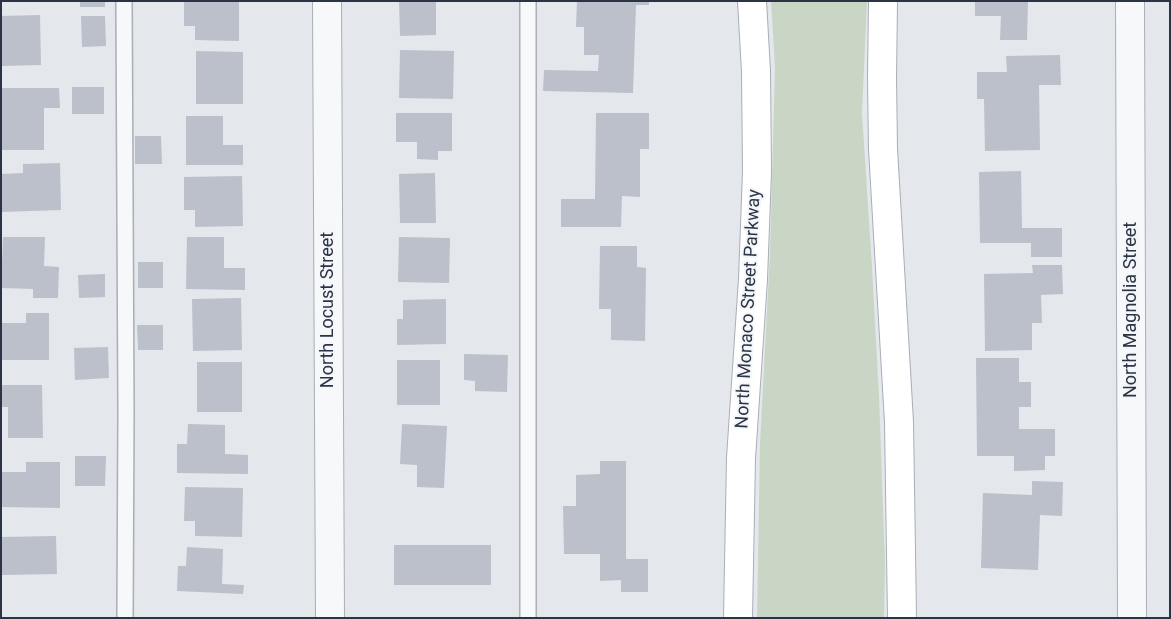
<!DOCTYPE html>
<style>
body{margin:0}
#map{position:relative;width:1171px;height:619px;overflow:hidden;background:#e4e7ec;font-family:Roboto,sans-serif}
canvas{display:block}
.frame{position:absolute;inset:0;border:2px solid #2b3445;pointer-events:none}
</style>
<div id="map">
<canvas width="1171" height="619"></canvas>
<div class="frame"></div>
</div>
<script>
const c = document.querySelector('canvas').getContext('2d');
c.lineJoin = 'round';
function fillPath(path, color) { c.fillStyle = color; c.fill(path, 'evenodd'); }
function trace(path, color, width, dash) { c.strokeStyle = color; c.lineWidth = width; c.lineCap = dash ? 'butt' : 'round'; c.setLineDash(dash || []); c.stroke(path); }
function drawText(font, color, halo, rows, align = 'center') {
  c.font = font + ' Roboto,sans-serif'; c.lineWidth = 4; c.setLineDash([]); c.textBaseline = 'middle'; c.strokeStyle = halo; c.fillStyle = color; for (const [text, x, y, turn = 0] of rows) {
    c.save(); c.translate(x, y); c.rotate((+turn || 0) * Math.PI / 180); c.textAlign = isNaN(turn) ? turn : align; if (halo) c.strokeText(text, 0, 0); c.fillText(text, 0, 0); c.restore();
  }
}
const green = new Path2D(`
 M 771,1 L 867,1 L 862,113 L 872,267 L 879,396 L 885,563 L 884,618 L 757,618 L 760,444 L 770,254 L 775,67 Z`);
const building = new Path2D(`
 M 80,1 L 105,1 L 105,7 L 80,7 Z
 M 184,1 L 239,1 L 239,41 L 195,40 L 195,26 L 184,26 Z
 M 399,1 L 436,1 L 436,35 L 400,36 Z
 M 577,1 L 649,1 L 649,5 L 636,5 L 633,93 L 543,91 L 544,70 L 598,71 L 599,55 L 584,55 L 584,27 L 576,27 Z
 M 975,1 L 1028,1 L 1027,40 L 1000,40 L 1001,16 L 975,16 Z
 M 40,15 L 41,65 L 2,66 L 1,16 Z
 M 81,16 L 105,16 L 106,46 L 82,47 Z
 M 400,50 L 454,51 L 453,99 L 399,98 Z
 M 196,51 L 243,52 L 243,104 L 196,104 Z
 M 1060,55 L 1061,85 L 1039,85 L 1040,150 L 985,151 L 984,99 L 977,99 L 977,72 L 1007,72 L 1006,56 Z
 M 72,87 L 104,87 L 104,114 L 72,114 Z
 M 1,88 L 59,88 L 60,108 L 44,108 L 44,150 L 1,150 Z
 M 396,113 L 452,113 L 452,151 L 438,151 L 438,160 L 417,159 L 417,142 L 396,142 Z
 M 596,113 L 649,113 L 649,149 L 640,149 L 640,197 L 622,196 L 621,227 L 561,227 L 561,199 L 595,199 Z
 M 186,116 L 223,116 L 223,145 L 243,145 L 243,165 L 186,165 Z
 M 135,136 L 161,136 L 162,164 L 135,164 Z
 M 60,163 L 61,210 L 1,212 L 1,174 L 23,173 L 23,164 Z
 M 1021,171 L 1022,228 L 1062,228 L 1062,257 L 1031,257 L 1031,243 L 980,243 L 979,172 Z
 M 435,173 L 436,223 L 400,223 L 399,174 Z
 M 242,176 L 243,226 L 195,227 L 195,210 L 184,210 L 184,177 Z
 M 3,237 L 45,237 L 44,266 L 59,267 L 58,298 L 33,298 L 33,289 L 1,288 Z
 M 187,237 L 224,237 L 224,268 L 245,268 L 245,290 L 186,289 Z
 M 399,237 L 450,238 L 449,283 L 398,282 Z
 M 600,246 L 637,246 L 637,267 L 646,268 L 645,341 L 611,340 L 611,309 L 599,309 Z
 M 138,262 L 163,262 L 163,288 L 138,288 Z
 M 1032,265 L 1062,265 L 1063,294 L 1041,295 L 1042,323 L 1032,323 L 1032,350 L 985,351 L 984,274 L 1033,273 Z
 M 105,274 L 105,297 L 79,298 L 78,275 Z
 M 241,298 L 242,350 L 193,351 L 192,299 Z
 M 446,299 L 446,344 L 397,345 L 397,319 L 403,319 L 403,300 Z
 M 26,313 L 49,313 L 49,360 L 1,360 L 1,323 L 26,323 Z
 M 137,325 L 163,325 L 163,350 L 138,350 Z
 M 108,347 L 109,378 L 75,380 L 74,348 Z
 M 464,354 L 508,355 L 507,392 L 475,391 L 475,381 L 464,380 Z
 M 976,358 L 1019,358 L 1019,382 L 1031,382 L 1031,407 L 1019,407 L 1019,429 L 1055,429 L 1055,456 L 1045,456 L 1045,470 L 1014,471 L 1014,456 L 977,456 Z
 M 397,360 L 440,360 L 440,405 L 397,405 Z
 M 197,362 L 242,362 L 242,412 L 197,412 Z
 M 1,385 L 42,385 L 43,438 L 8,438 L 8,407 L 1,407 Z
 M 188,424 L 225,425 L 225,454 L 248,455 L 248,474 L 177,473 L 177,444 L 187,444 Z
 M 402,424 L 447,426 L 444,488 L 417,487 L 417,465 L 400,464 Z
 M 75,456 L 106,456 L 105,486 L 75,486 Z
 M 600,461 L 626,461 L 626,559 L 648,559 L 648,592 L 621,592 L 621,580 L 600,581 L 600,554 L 564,554 L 563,506 L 576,506 L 576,475 L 600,474 Z
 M 26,462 L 60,462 L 60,508 L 1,507 L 2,472 L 26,472 Z
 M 1032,481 L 1063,482 L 1062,516 L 1040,515 L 1038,570 L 981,568 L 983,493 L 1032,495 Z
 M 185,487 L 243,488 L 242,537 L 195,536 L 195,521 L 184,521 Z
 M 56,536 L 57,574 L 2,575 L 2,537 Z
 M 394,545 L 491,545 L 491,585 L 394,585 Z
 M 187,547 L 223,549 L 222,584 L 244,585 L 243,594 L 177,591 L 178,566 L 186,566 Z`);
const service = new Path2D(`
 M 124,1 L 126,412 L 125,618
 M 528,618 L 528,1`);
const minor = new Path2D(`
 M 327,1 L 330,618
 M 1130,1 L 1132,618`);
const secondary = new Path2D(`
 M 883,1 L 882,78 L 883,149 L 899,422 L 902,618
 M 738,618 L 741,458 L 753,279 L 757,172 L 756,71 L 752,1`);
const streetNames = [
 ["North Monaco Street Parkway",749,309,-87],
 ["North Locust Street",328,310,-90],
 ["North Magnolia Street",1131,310,-90]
];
fillPath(green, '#c9d6c5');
fillPath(building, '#bbc0ca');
trace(service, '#a9aeb7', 18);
trace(minor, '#a9aeb7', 30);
trace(secondary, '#a9aeb7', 30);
trace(service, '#f7f8fa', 15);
trace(minor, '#f7f8fa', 28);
trace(secondary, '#fff', 28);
drawText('18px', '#2b3445', '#f4f6f9', streetNames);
</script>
